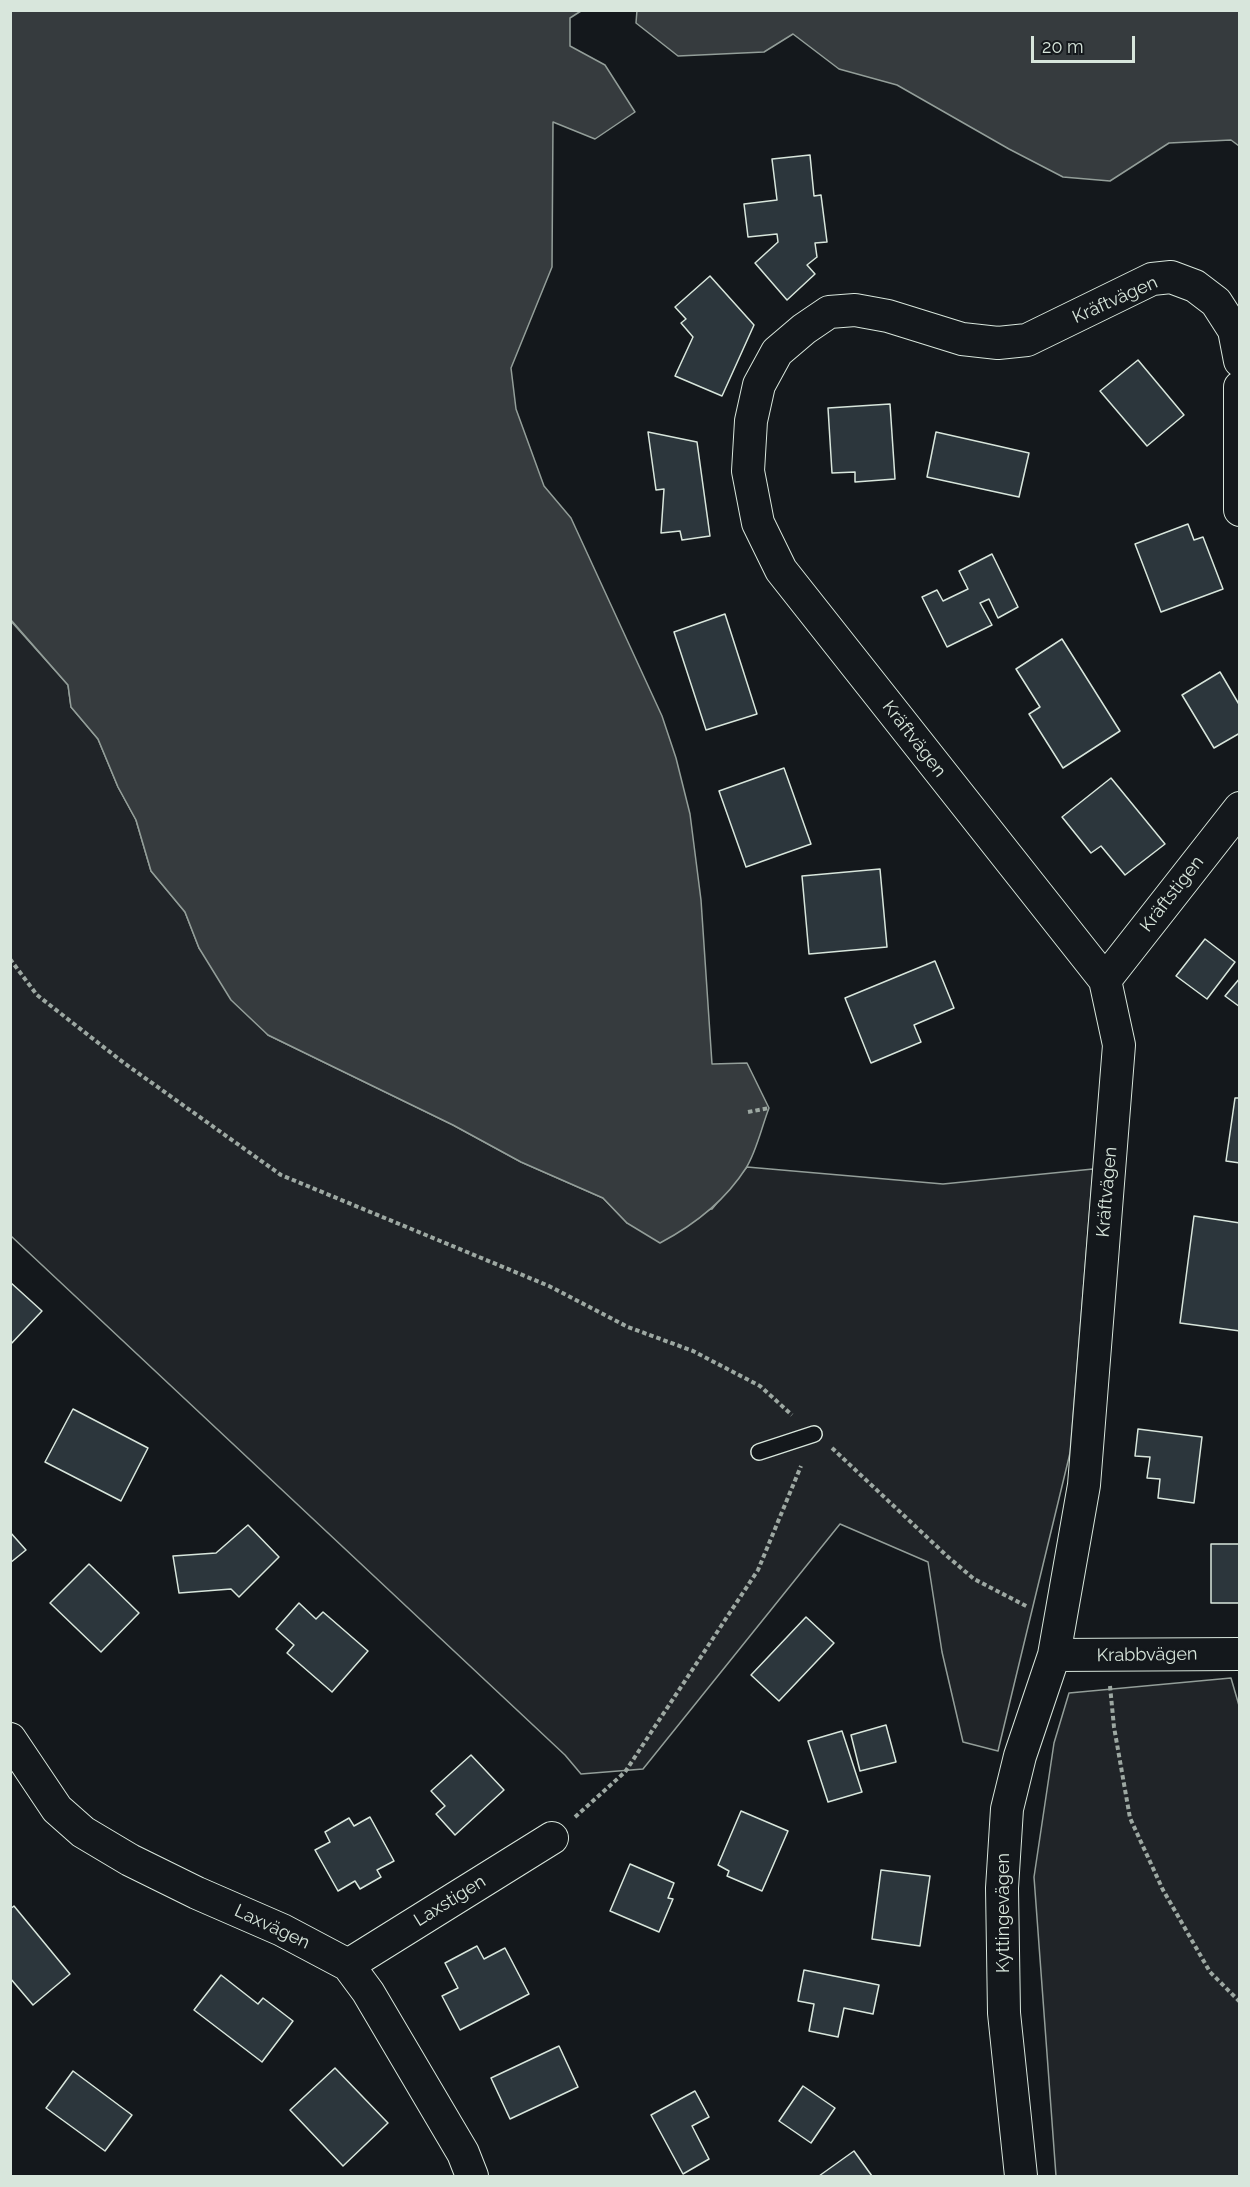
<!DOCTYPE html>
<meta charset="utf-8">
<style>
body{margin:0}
#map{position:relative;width:1250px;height:2187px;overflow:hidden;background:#14181c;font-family:Raleway,sans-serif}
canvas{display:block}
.frame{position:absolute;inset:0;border:12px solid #d8e6dc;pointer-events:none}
.scale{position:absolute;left:1031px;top:36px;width:104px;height:27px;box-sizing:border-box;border:3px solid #d8e6dc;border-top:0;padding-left:8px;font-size:18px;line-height:21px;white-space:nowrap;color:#d8e6dc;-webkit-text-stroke:4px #14181c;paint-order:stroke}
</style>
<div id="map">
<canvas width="1250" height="2187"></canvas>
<div class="frame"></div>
<div class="scale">20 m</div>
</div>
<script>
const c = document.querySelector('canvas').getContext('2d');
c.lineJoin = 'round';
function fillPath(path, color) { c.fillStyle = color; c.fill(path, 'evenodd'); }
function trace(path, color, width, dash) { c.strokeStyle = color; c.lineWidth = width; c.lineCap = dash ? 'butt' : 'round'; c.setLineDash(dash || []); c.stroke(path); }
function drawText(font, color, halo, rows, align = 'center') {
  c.font = font + ' Raleway,sans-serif'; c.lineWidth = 4.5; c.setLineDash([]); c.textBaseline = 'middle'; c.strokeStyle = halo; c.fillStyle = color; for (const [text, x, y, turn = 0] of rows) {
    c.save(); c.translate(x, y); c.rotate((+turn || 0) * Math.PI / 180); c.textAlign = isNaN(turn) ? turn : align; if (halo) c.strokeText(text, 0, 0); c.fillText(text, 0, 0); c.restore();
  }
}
const green = new Path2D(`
 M 10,620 L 68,685 L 71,707 L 98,739 L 118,787 L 136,820 L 151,871 L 185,912 L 199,948 L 268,1035 L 453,1125 L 521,1162 L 603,1198 L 627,1223 L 712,1209 L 747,1167 L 943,1184 L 1093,1169 L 1070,1453 L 998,1751 L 963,1742 L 942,1652 L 928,1562 L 840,1524 L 643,1769 L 581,1774 L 565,1755 L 11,1236 Z
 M 1231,1678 L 1240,1709 L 1239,2176 L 1056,2176 L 1034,1877 L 1054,1743 L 1069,1693 Z`);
const water = new Path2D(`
 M 637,10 L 1239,11 L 1239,146 L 1231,140 L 1169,143 L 1110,181 L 1063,177 L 1009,149 L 897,85 L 839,69 L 793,34 L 764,52 L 678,56 L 636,23 Z
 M 10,11 L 581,11 L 570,18 L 570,46 L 605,65 L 635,112 L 595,139 L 553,122 L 552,267 L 511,368 L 516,409 L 544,486 L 571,518 L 662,716 L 676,758 L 690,814 L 701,900 L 712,1064 L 747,1063 L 769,1108 C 762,1126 756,1153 746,1168 C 725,1201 694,1225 660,1243 L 627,1223 L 603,1198 L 521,1162 L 453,1125 L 268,1035 L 231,1000 L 199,948 L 185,912 L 151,871 L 136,820 L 118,787 L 98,739 L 71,707 L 68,685 L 11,620 Z`);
const building = new Path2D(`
 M 810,155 L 814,196 L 821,195 L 827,242 L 815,243 L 817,257 L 807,265 L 815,274 L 787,300 L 755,263 L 778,242 L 777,234 L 748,237 L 744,204 L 777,200 L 772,159 Z
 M 710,276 L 754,325 L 722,396 L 675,376 L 693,337 L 681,323 L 686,319 L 675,307 Z
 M 1138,360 L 1184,415 L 1147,446 L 1100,391 Z
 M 890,404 L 895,479 L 855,482 L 855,472 L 832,473 L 828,408 Z
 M 648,432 L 697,442 L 710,536 L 682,540 L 680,531 L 661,533 L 664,489 L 656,490 Z
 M 936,432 L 1029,453 L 1019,497 L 927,477 Z
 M 1188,524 L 1194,540 L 1203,537 L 1223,589 L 1161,612 L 1135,544 Z
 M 992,554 L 1018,607 L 998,618 L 989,599 L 980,603 L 992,625 L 947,647 L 922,597 L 937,590 L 943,601 L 968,589 L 959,571 Z
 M 725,614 L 757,714 L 706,730 L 674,632 Z
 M 1062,639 L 1120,731 L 1063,768 L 1029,714 L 1040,707 L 1016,669 Z
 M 1220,672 L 1240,706 L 1240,733 L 1214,748 L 1182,695 Z
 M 784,768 L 811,844 L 746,867 L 719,791 Z
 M 1111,778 L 1165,844 L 1125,875 L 1101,846 L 1091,853 L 1062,817 Z
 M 880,869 L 887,947 L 809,954 L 802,876 Z
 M 1205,939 L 1235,962 L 1207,999 L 1176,976 Z
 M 935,961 L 954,1008 L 914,1025 L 921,1042 L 871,1063 L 845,998 Z
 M 1240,978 L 1240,1007 L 1225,996 Z
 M 1235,1098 L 1240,1098 L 1240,1163 L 1226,1161 Z
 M 1194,1216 L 1240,1223 L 1240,1331 L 1180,1323 Z
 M 10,1282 L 42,1311 L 10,1345 Z
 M 73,1409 L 148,1448 L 121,1501 L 45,1462 Z
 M 1138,1429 L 1202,1437 L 1194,1503 L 1158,1498 L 1160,1479 L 1147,1478 L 1150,1457 L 1135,1456 Z
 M 248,1525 L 279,1557 L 239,1597 L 231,1589 L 179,1593 L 173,1556 L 216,1553 Z
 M 10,1532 L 26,1550 L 10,1563 Z
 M 1211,1544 L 1240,1544 L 1240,1603 L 1211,1603 Z
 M 89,1564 L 139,1613 L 101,1652 L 50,1603 Z
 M 299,1603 L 316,1619 L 323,1612 L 368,1651 L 332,1692 L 287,1653 L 294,1645 L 276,1629 Z
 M 806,1617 L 834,1643 L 779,1701 L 751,1675 Z
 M 886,1725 L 896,1762 L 860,1771 L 851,1735 Z
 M 842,1731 L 862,1792 L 828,1802 L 808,1741 Z
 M 471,1755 L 504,1790 L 455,1835 L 436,1814 L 445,1806 L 431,1791 Z
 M 741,1811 L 788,1831 L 762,1891 L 727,1876 L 729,1871 L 718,1865 Z
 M 370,1817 L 394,1861 L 377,1870 L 381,1877 L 360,1889 L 355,1881 L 338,1891 L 315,1850 L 330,1842 L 325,1832 L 349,1818 L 354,1826 Z
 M 630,1864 L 674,1883 L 668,1898 L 673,1899 L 659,1932 L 610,1911 Z
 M 881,1870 L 930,1876 L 920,1946 L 872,1939 Z
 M 14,1906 L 70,1974 L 33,2005 L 10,1978 L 10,1909 Z
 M 477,1946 L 484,1959 L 505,1948 L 529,1994 L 460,2030 L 442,1996 L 458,1988 L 445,1963 Z
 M 804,1970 L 879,1985 L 873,2014 L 844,2008 L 838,2037 L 809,2031 L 814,2004 L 798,2001 Z
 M 221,1975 L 258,2004 L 263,1998 L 293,2021 L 262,2062 L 194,2010 Z
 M 559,2046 L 578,2087 L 510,2119 L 491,2078 Z
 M 335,2068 L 388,2123 L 343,2166 L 290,2110 Z
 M 73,2071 L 132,2115 L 105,2151 L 46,2108 Z
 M 803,2086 L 835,2108 L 811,2143 L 779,2121 Z
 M 695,2091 L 709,2117 L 692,2126 L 709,2159 L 683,2174 L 651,2115 Z
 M 854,2151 L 872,2176 L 819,2176 Z`);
const path = new Path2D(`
 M 10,959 L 37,995 L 124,1063 L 281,1175 L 549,1286 L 628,1327 L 693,1351 L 760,1386 L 792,1415
 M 748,1112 L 769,1108
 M 832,1448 L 947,1556 L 974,1579 L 1028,1607
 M 1110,1686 L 1114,1727 L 1130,1818 L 1163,1890 L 1210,1972 L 1240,2002
 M 575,1817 L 625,1772 L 758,1570 L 801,1466`);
const lane = new Path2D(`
 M 759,1452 L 814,1434`);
const street = new Path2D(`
 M 1240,387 L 1240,510
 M 1105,980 L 1240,808
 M 1054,1655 L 1240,1654
 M 10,1739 L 57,1809 L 83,1832 L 130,1860 L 197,1893 L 282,1930 L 348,1965 L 368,1992 L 463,2153 L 472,2176
 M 348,1965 L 552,1838
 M 1021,2176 L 1004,2013 L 1002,1888 L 1007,1809 L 1020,1756 L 1054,1655 L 1084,1485 L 1119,1045 L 1105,980 L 781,570 L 758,523 L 748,471 L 751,421 L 759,385 L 777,352 L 804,329 L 829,312 L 855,310 L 888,316 L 962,339 L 998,343 L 1027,340 L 1152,279 L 1171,277 L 1195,286 L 1216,302 L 1234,330 L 1240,361`);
const streetNames = [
 ["Kräftvägen",1115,300,-24],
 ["Kräftvägen",914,739,52],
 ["Kräftstigen",1172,894,-52],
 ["Kräftvägen",1107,1192,-85],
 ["Krabbvägen",1147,1655,-1],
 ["Laxstigen",450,1901,-32],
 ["Kyttingevägen",1004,1913,-90],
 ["Laxvägen",272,1927,25]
];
fillPath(green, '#202428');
trace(green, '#939e99', 1.5);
fillPath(water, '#363b3e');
trace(water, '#939e99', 1.5);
fillPath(building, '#2c363c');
trace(building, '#d8e6dc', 1.5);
trace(lane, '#d8e6dc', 18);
trace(street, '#d8e6dc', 34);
trace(path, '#9da8a2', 4, [4.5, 3]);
trace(lane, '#14181c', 15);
trace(street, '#14181c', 32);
drawText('18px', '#d8e6dc', '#14181c', streetNames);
</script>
